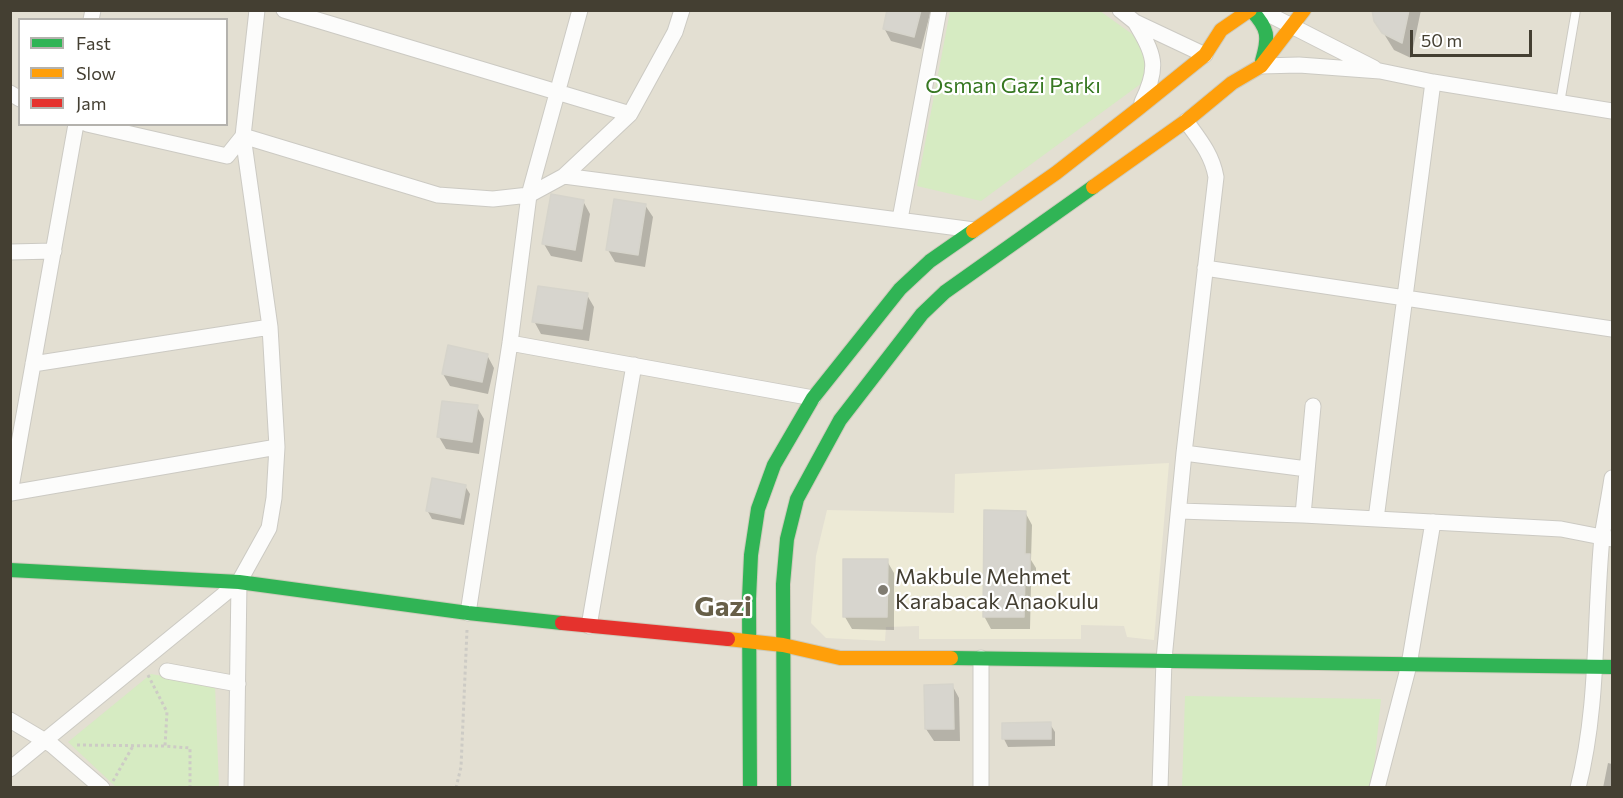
<!DOCTYPE html>
<meta charset="utf-8">
<style>
body{margin:0}
#map{position:relative;width:1623px;height:798px;overflow:hidden;background:#eeece5;font-family:Commissioner,sans-serif}
canvas{display:block}
.frame{position:absolute;inset:0;border:12px solid #443f32;pointer-events:none}
.legend{position:absolute;left:18px;top:18px;width:210px;height:108px;box-sizing:border-box;background:#fff;border:2px solid #b4b2ad;margin:0;padding:8px 10px;list-style:none;font-size:18px;color:#443f32}
.legend li{display:flex;align-items:center;gap:12px;height:30px}
.legend b{width:30px;border:2px solid #b4b2ad}
.scale{position:absolute;left:1410px;top:30px;width:122px;height:27px;box-sizing:border-box;border:3px solid #443f32;border-top:0;padding-left:8px;font-size:18px;line-height:21px;white-space:nowrap;color:#443f32;-webkit-text-stroke:4px #fff;paint-order:stroke}
</style>
<div id="map">
<canvas width="1623" height="798"></canvas>
<div class="frame"></div>
<ul class="legend">
<li><b style="height:8px;background:#30b455"></b>Fast</li>
<li><b style="height:8px;background:#ff9f0a"></b>Slow</li>
<li><b style="height:8px;background:#e5322d"></b>Jam</li>
</ul>
<div class="scale">50 m</div>
</div>
<script>
const c = document.querySelector('canvas').getContext('2d');
c.lineJoin = 'round';
function fillPath(path, color) { c.fillStyle = color; c.fill(path, 'evenodd'); }
function trace(path, color, width, dash) { c.strokeStyle = color; c.lineWidth = width; c.lineCap = dash ? 'butt' : 'round'; c.setLineDash(dash || []); c.stroke(path); }
function drawText(font, color, halo, rows, align = 'center') {
  c.font = font + ' Commissioner,sans-serif'; c.lineWidth = 4.5; c.setLineDash([]); c.textBaseline = 'middle'; c.strokeStyle = halo; c.fillStyle = color; for (const [text, x, y, turn = 0] of rows) {
    c.save(); c.translate(x, y); c.rotate((+turn || 0) * Math.PI / 180); c.textAlign = isNaN(turn) ? turn : align; if (halo) c.strokeText(text, 0, 0); c.fillText(text, 0, 0); c.restore();
  }
}
const residential = new Path2D(`
 M 11,11 L 1612,11 L 1612,787 L 11,787 ZM 20,20 L 226,20 L 226,124 L 20,124 Z`);
const education = new Path2D(`
 M 1169,463 L 1154,640 L 1127,637 L 1124,626 L 1081,625 L 1081,639 L 919,639 L 919,626 L 886,627 L 885,641 L 826,638 L 811,623 L 816,556 L 827,510 L 954,513 L 955,474 Z`);
const green = new Path2D(`
 M 950,11 L 1100,11 L 1139,39 L 1149,59 L 1146,80 L 981,201 L 917,186 Z
 M 151,674 L 215,685 L 219,787 L 116,787 L 68,742 Z
 M 1185,696 L 1381,699 L 1372,787 L 1182,788 Z`);
const shadow = new Path2D(`
 M 889,10 L 931,10 L 921,49 L 891,41 L 884,28 Z
 M 1374,10 L 1421,10 L 1411,58 L 1394,50 L 1376,21 Z
 M 583,201 L 590,214 L 582,262 L 551,256 L 544,244 Z
 M 645,205 L 653,217 L 645,267 L 615,262 L 608,250 Z
 M 587,295 L 594,307 L 589,341 L 541,334 L 534,321 Z
 M 487,355 L 494,368 L 488,394 L 450,386 L 443,374 Z
 M 477,407 L 484,419 L 479,454 L 446,449 L 439,437 Z
 M 465,486 L 470,494 L 464,525 L 432,519 L 427,510 Z
 M 1025,512 L 1032,525 L 1031,560 L 1036,568 L 1036,585 L 1031,585 L 1030,629 L 991,629 L 984,616 Z
 M 887,561 L 894,573 L 894,630 L 852,629 L 845,617 Z
 M 952,685 L 959,698 L 960,741 L 934,741 L 926,729 Z
 M 1050,724 L 1055,732 L 1055,746 L 1008,747 L 1004,739 Z
 M 1608,763 L 1612,764 L 1612,788 L 1603,788 Z`);
const building = new Path2D(`
 M 887,10 L 921,10 L 914,37 L 883,29 Z
 M 1372,10 L 1409,10 L 1402,43 L 1382,33 L 1374,21 Z
 M 551,194 L 584,200 L 575,250 L 542,244 Z
 M 614,199 L 646,204 L 638,255 L 606,250 Z
 M 538,286 L 588,293 L 582,329 L 532,322 Z
 M 448,345 L 488,354 L 482,382 L 442,374 Z
 M 442,401 L 478,405 L 472,442 L 437,437 Z
 M 432,478 L 466,485 L 460,518 L 426,511 Z
 M 984,510 L 1026,511 L 1025,554 L 1030,554 L 1030,573 L 1025,573 L 1024,617 L 983,617 Z
 M 843,559 L 888,559 L 887,617 L 843,617 Z
 M 953,684 L 954,729 L 925,729 L 924,685 Z
 M 1051,722 L 1051,739 L 1002,739 L 1002,723 Z`);
const path = new Path2D(`
 M 148,675 L 167,712 L 165,746 L 190,748 L 190,788
 M 77,745 L 165,746
 M 113,781 L 133,746
 M 456,788 L 461,767 L 467,630`);
const lane = new Path2D(`
 M 1560,103 L 1576,10`);
const street = new Path2D(`
 M 284,10 L 630,114
 M 1120,10 L 1135,22 L 1205,55
 M 1253,11 L 1272,16 L 1374,68
 M 91,20 L 93,10
 M 1135,22 C 1154,54 1160,66 1142,102
 M 1261,66 L 1299,65 L 1380,71 L 1433,82 L 1612,111
 M 10,93 L 20,99
 M 87,124 L 227,156 L 243,136
 M 243,136 L 438,195 L 493,199 L 529,195 L 564,176 L 630,114 L 675,32 L 682,10
 M 564,176 L 974,230
 M 900,219 L 939,10
 M 10,252 L 54,251
 M 1205,268 L 1612,329
 M 510,343 L 813,398
 M 33,364 L 270,327
 M 1184,453 L 1307,469
 M 10,493 L 76,124
 M 11,493 L 277,447
 M 1179,511 L 1303,515 L 1561,529 L 1612,539
 M 1303,515 L 1313,406
 M 1376,519 L 1433,82
 M 468,613 L 510,343 L 529,195 L 580,10
 M 589,626 L 634,365
 M 981,658 L 981,788
 M 167,671 L 238,684
 M 10,720 L 52,745 L 102,788
 M 10,769 L 239,582 L 269,528 L 274,498 L 277,447 L 270,327 L 243,136 L 257,10
 M 236,788 L 239,582
 M 1160,788 L 1164,659 L 1184,453 L 1216,177 C 1212,154 1199,139 1186,121
 M 1377,788 L 1409,665 L 1433,522
 M 1578,788 C 1599,706 1594,620 1602,537 C 1605,518 1609,498 1612,478`);
const fast = new Path2D(`
 M 1251,10 C 1269,29 1269,37 1262,61
 M 10,570 L 239,582 L 468,613 L 562,623
 M 951,658 C 1172,659 1392,665 1612,667
 M 750,788 L 749,599 L 751,555 L 758,509 L 774,465 L 813,398 L 900,289 L 930,261 L 973,231
 M 784,788 L 783,584 L 787,539 L 797,499 L 840,420 L 922,314 L 945,292 L 1093,187`);
const slow = new Path2D(`
 M 1093,187 L 1186,121 L 1232,83 L 1261,66 L 1304,10
 M 973,231 L 1056,173 L 1138,109 L 1205,55 L 1221,30 L 1250,10
 M 728,639 L 783,645 L 840,658 L 951,658`);
const jam = new Path2D(`
 M 562,623 L 728,639`);
const markers = [
 [883,590,6,"#807c71"]
];
const parkNames = [
 ["Osman Gazi Parkı",1013,86]
];
const poiNames = [
 ["Makbule Mehmet",895,577],
 ["Karabacak Anaokulu",895,602]
];
const districtNames = [
 ["Gazi",723,607]
];
fillPath(residential, '#e3dfd2');
fillPath(education, '#edead6');
fillPath(green, '#d6ebc2');
fillPath(shadow, '#0003');
fillPath(building, '#d7d5ce');
trace(building, '#d6d4cb', 1.5);
trace(lane, '#cccac3', 10);
trace(street, '#cccac3', 17);
trace(fast, '#cecbbb', 16);
trace(slow, '#cecbbb', 16);
trace(jam, '#cecbbb', 16);
trace(path, '#cdcbc5', 3, [3, 3]);
trace(lane, '#fcfcfb', 8);
trace(street, '#fcfcfb', 15);
trace(fast, '#30b455', 14);
trace(slow, '#ff9f0a', 14);
trace(jam, '#e5322d', 14);
for (const [x, y, r, color] of markers) { const dot = new Path2D(); dot.arc(x, y, r, 0, 2 * Math.PI); c.fillStyle = color; c.fill(dot); trace(dot, '#fff', 2); }
drawText('22px', '#377822', '#fff', parkNames);
drawText('22px', '#443f32', '#fff', poiNames, 'left');
drawText('bold 28px', '#675f48', '#fff', districtNames);
</script>
